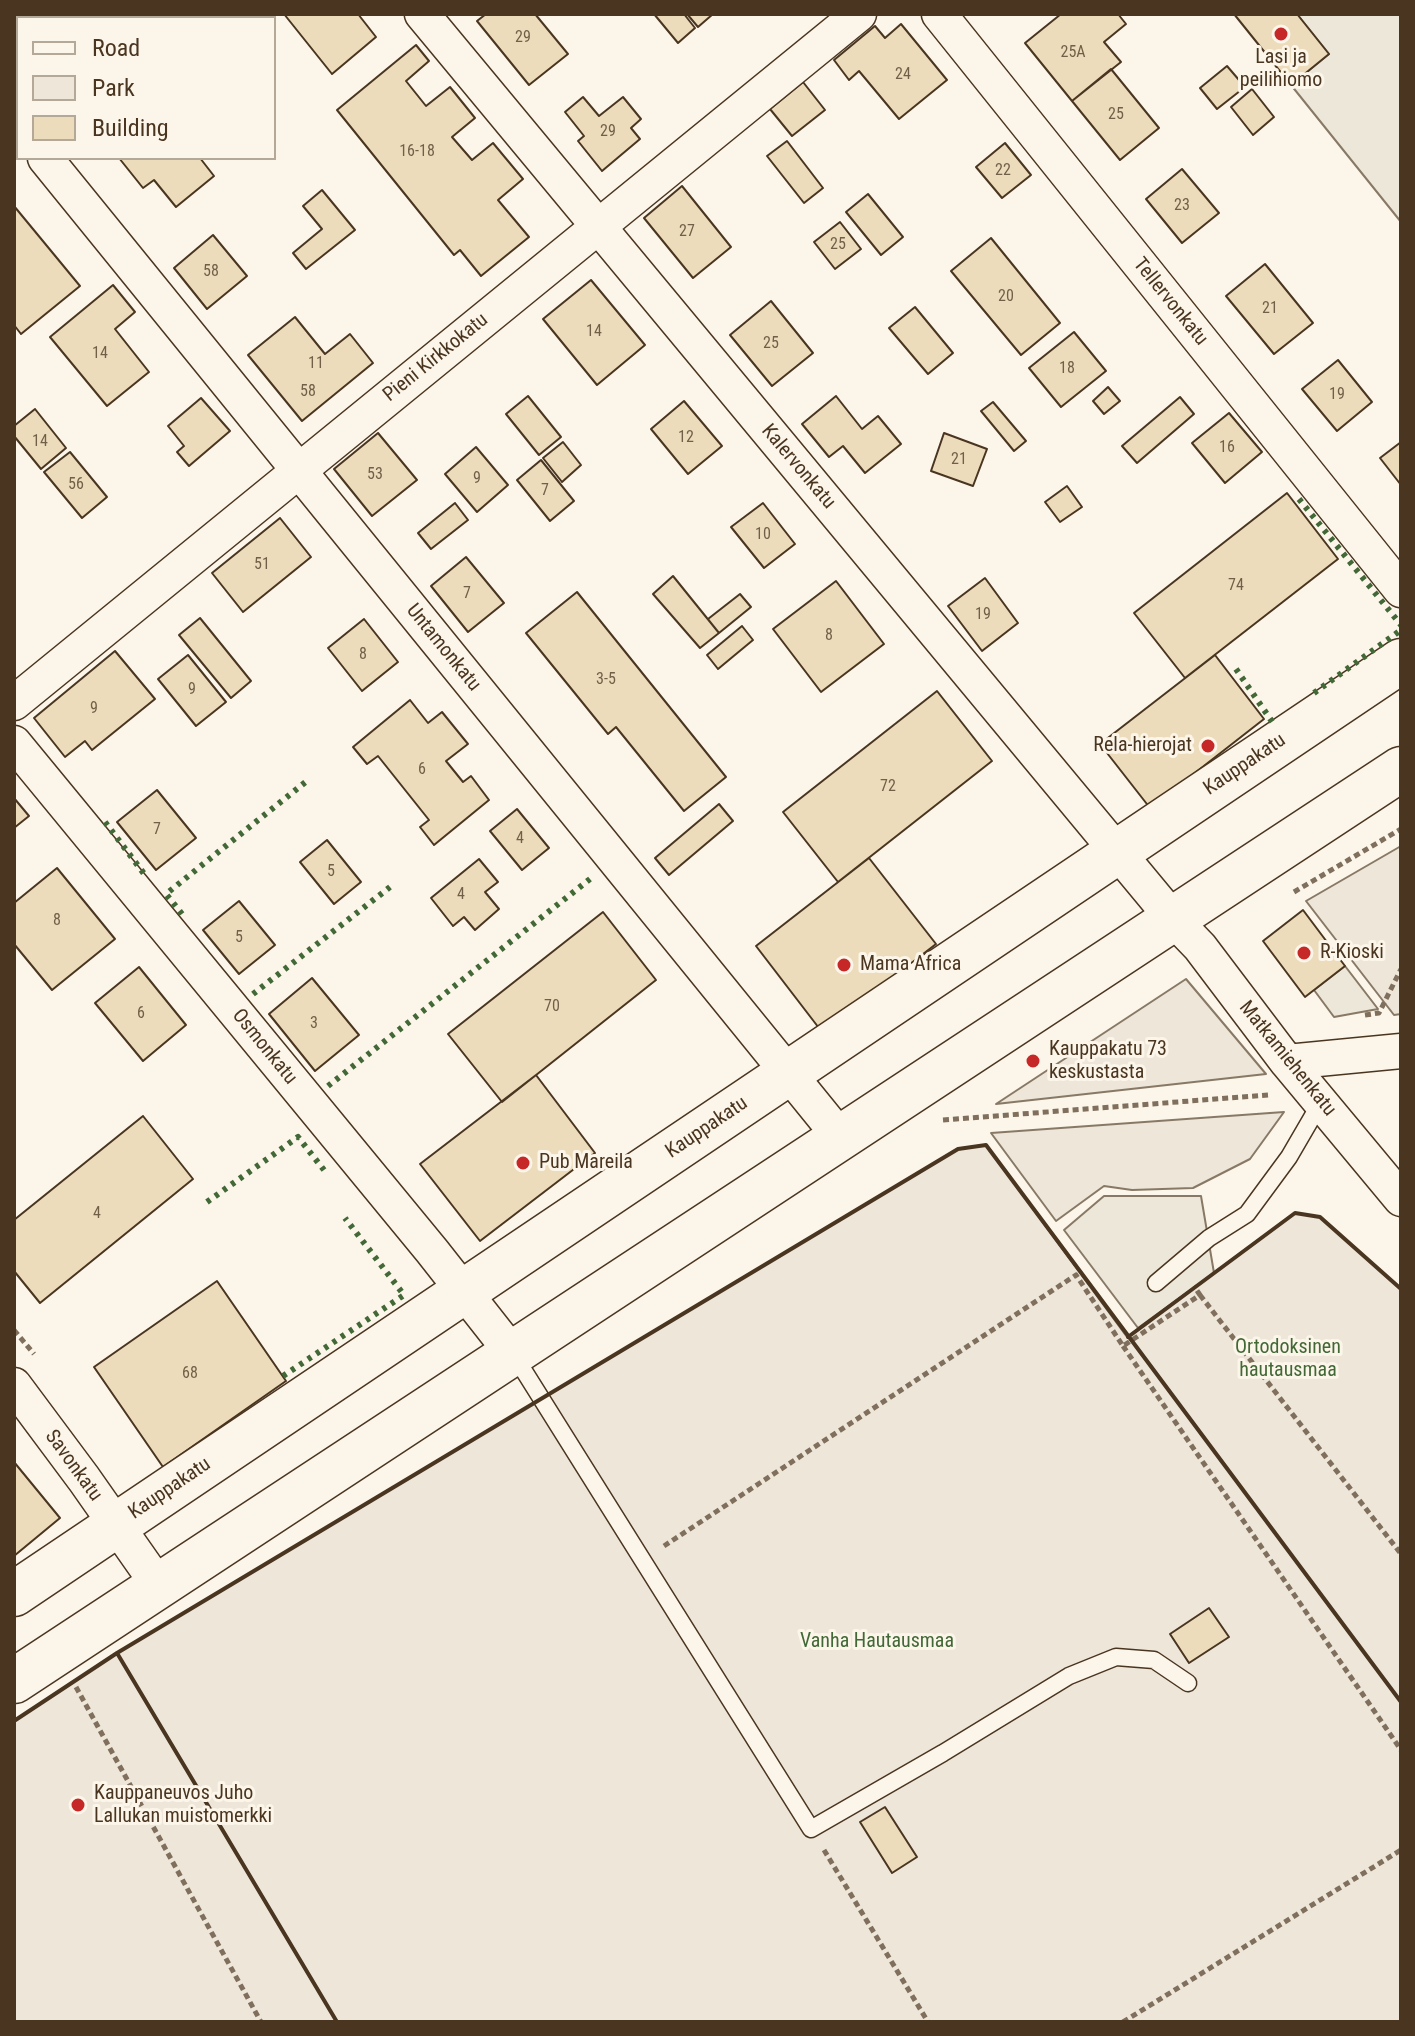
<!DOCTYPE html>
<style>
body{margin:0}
#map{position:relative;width:1415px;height:2036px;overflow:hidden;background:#fbf6e9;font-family:"Roboto Condensed",sans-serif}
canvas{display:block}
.frame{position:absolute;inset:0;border:16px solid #4a3520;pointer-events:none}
.legend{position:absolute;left:16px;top:16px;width:260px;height:144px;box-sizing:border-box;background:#fbf6e9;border:2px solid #b4a999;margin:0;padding:10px 14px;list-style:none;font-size:24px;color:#4a3520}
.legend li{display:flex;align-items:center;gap:16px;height:40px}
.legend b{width:40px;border:2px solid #b4a999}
</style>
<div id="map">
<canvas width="1415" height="2036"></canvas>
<div class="frame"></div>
<ul class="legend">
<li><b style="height:10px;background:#fbf6e9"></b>Road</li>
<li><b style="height:22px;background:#ede6d9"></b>Park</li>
<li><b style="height:22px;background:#ecdcbc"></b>Building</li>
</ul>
</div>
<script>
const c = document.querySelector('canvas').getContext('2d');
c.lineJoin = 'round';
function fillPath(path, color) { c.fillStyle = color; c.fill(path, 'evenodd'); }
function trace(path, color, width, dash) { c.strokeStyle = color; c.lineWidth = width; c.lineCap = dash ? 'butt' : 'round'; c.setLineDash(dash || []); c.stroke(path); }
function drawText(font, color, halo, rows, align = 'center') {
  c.font = font + ' "Roboto Condensed",sans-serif'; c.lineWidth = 6; c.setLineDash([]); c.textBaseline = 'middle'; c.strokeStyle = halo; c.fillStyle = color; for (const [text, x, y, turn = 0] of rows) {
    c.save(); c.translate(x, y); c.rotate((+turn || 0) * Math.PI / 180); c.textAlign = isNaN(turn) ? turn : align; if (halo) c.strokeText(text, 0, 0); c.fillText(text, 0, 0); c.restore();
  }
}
const green = new Path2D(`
 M 1401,846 L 1401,1014 L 1394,1015 L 1306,901 Z
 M 1186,979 L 1266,1074 L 996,1104 Z
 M 1284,1112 L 1250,1159 L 1193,1188 L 1132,1190 L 1104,1186 L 1056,1221 L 991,1133 Z
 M 986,1145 L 1127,1337 L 1295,1213 L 1320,1217 L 1401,1289 L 1401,2022 L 14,2022 L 14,1721 L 117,1653 L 958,1149 Z`);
const parking = new Path2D(`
 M 1297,14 L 1401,14 L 1401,222 L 1291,85 L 1329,54 Z
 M 1345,966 L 1378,1009 L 1334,1017 L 1314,990 Z
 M 1104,1196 L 1201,1196 L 1214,1273 L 1138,1328 L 1064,1230 Z`);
const building = new Path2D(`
 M 35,14 L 93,14 L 97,18 L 30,18 Z
 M 284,14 L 358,14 L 376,37 L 332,74 Z
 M 486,14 L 535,14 L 568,54 L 529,85 L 477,21 Z
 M 654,14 L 684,14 L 695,28 L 678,43 Z
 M 687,14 L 713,14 L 698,27 Z
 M 1061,14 L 1118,14 L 1126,24 L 1104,42 L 1121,62 L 1072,101 L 1025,43 Z
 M 1234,14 L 1297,14 L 1329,54 L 1291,85 Z
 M 901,24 L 947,80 L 899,119 L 859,71 L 849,80 L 834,60 L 875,26 L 885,38 Z
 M 416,45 L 429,61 L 406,81 L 426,106 L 450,87 L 475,118 L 452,137 L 472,160 L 493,143 L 523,179 L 498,200 L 529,237 L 481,276 L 460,250 L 454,255 L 337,110 Z
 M 1227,66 L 1245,87 L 1217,109 L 1200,88 Z
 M 1111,69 L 1159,128 L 1120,160 L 1072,101 Z
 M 803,82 L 825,110 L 792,136 L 770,109 Z
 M 1252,89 L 1274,117 L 1253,135 L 1231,107 Z
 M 583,97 L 599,116 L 623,97 L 641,119 L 631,128 L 640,139 L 602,171 L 578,141 L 584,136 L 565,112 Z
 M 787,141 L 823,188 L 804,203 L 767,156 Z
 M 1005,143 L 1031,175 L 1002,198 L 976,167 Z
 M 119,158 L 200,158 L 214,176 L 176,207 L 154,180 L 143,188 Z
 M 1182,169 L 1219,213 L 1182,243 L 1146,199 Z
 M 682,186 L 731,247 L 693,278 L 644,218 Z
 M 322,190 L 355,230 L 306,269 L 293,253 L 322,229 L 303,206 Z
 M 868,194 L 903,237 L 881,255 L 846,212 Z
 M 14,206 L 80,286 L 21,334 L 14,325 Z
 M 840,222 L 861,249 L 835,269 L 814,242 Z
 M 213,235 L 247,276 L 207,309 L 174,268 Z
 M 991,238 L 1060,323 L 1021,355 L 951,271 Z
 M 1265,264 L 1313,323 L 1274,354 L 1226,296 Z
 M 591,280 L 645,345 L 597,385 L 543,319 Z
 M 113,285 L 135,312 L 115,329 L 149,372 L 107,406 L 50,337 Z
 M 771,301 L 813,353 L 772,386 L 730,335 Z
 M 915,307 L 953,353 L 928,374 L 889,328 Z
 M 295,317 L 325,354 L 350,334 L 373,363 L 302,421 L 248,355 Z
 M 1074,332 L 1106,371 L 1061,407 L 1029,368 Z
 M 1338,360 L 1372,402 L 1337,431 L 1302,389 Z
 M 1108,387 L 1120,401 L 1104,414 L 1093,401 Z
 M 528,396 L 561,437 L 539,455 L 506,414 Z
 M 836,396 L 862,429 L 878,416 L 901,444 L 865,473 L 843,446 L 829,457 L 802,424 Z
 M 1180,397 L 1194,414 L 1137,463 L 1122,446 Z
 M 201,398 L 230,431 L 189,466 L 177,452 L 184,446 L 168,426 Z
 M 684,401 L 722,446 L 688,474 L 651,429 Z
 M 993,402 L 1026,441 L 1014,451 L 981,411 Z
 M 35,409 L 66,448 L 41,469 L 14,436 L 14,426 Z
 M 1229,413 L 1262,452 L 1225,483 L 1192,443 Z
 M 378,433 L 417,480 L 372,516 L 334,469 Z
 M 944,433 L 987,449 L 973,486 L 931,471 Z
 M 563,442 L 581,465 L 562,482 L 543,458 Z
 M 1401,442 L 1401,485 L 1380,458 Z
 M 476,447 L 508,485 L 477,512 L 445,474 Z
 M 70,452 L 107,497 L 82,518 L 44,472 Z
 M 541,460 L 574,501 L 550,521 L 517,480 Z
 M 1067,486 L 1082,507 L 1060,522 L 1045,502 Z
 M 1287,493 L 1338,559 L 1185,678 L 1134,613 Z
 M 455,503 L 468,520 L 431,549 L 418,533 Z
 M 763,503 L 795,544 L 764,568 L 731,527 Z
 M 280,518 L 311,557 L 243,612 L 212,573 Z
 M 466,557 L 504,603 L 468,632 L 431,586 Z
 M 673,576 L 719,633 L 700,648 L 653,594 Z
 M 985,578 L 1018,623 L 982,651 L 948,606 Z
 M 836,581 L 884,644 L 821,692 L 773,629 Z
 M 577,592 L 726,777 L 684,811 L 616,727 L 608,734 L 526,633 Z
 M 740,594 L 751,607 L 719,633 L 708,619 Z
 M 200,618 L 251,681 L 231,698 L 179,635 Z
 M 364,619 L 398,662 L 362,691 L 328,648 Z
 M 742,626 L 753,640 L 718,669 L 707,655 Z
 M 115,651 L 155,699 L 92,750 L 85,741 L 65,757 L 34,718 Z
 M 188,655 L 226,702 L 196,726 L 158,679 Z
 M 1215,655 L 1264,719 L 1150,808 L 1100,744 Z
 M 937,691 L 992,761 L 838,882 L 783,812 Z
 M 410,700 L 428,723 L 442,712 L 468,744 L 446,761 L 463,782 L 471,776 L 489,800 L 434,845 L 420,827 L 429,820 L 378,756 L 367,764 L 353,747 Z
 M 157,790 L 196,838 L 156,870 L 117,822 Z
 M 14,798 L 29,816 L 14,828 Z
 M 719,804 L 733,821 L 669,875 L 655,858 Z
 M 517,809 L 549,848 L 522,870 L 490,831 Z
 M 327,840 L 361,882 L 334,904 L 300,862 Z
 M 869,858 L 936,944 L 822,1032 L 756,946 Z
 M 479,859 L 498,882 L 485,892 L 499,909 L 475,930 L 464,917 L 453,926 L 431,898 Z
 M 57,868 L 115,939 L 52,990 L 14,944 L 14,903 Z
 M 239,901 L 275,945 L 239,974 L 203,930 Z
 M 1303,910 L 1345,966 L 1305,997 L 1263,941 Z
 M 603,912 L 656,980 L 502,1102 L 448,1034 Z
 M 139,967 L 186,1025 L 143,1061 L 95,1003 Z
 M 312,978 L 359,1035 L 315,1071 L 269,1014 Z
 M 536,1075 L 595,1153 L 480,1241 L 420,1164 Z
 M 143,1116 L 193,1179 L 40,1303 L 14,1271 L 14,1220 Z
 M 217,1281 L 286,1381 L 163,1467 L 94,1367 Z
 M 14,1462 L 60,1518 L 14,1556 Z
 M 1209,1608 L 1229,1637 L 1189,1663 L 1170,1634 Z
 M 885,1807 L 917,1857 L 892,1873 L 860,1822 Z`);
const path = new Path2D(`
 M 1294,892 L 1401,829
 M 1365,1015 L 1379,1013 L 1401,969
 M 943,1120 L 1268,1095
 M 1200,1295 L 1401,1554
 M 14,1330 L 34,1354
 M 1123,1346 L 1401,1750
 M 664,1546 L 1076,1275 L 1123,1346 L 1200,1295 L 1194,1286
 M 76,1687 L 261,2022
 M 824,1850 L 928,2022
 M 1123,2022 L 1401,1850`);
const service = new Path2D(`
 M 1156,1283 L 1209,1238 L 1247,1214 L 1289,1157 L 1321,1102
 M 514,1355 L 811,1829 L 943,1753 L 1069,1676 L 1116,1657 L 1154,1660 L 1188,1683`);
const minor = new Path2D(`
 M 422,14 L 1174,920 L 1200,947 L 1287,1062 L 1401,1199
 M 939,14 L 1401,590
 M 14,120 L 18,125
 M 45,158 L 841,1138
 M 14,703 L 859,14
 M 14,743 L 432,1251 L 513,1354
 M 1287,1062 L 1401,1051
 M 14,1385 L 84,1479 L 159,1586`);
const primary = new Path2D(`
 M 14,1594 L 1401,661
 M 14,1681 L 1401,769`);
const hedge = new Path2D(`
 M 1299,499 L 1401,625
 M 1236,669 L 1273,723 L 1276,721
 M 1314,693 L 1401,630
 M 105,822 L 145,875
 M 182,914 L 166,894 L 308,780
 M 253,994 L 390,887
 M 328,1086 L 590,879
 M 207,1202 L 298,1137 L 324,1170
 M 283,1376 L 404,1295 L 345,1218`);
const wall = new Path2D(`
 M 1128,1337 L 1295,1213 L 1320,1217 L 1401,1289
 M 117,1653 L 337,2022
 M 14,1721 L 117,1653 L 958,1149 L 986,1145 L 1401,1702`);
const markers = [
 [1281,34,8,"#c62828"],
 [1208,746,8,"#c62828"],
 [1304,953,8,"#c62828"],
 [844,965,8,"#c62828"],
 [1033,1061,8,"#c62828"],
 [523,1163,8,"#c62828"],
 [78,1805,8,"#c62828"]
];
const numberNames = [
 ["29",523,38],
 ["25A",1073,53],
 ["24",903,75],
 ["25",1116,115],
 ["29",608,132],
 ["16-18",417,152],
 ["22",1003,171],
 ["23",1182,206],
 ["27",687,232],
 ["25",838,245],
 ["58",211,272],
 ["20",1006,297],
 ["21",1270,309],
 ["14",594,332],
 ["25",771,344],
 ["14",100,354],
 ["11",316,364],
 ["18",1067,369],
 ["58",308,392],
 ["19",1337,395],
 ["12",686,438],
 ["14",40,442],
 ["16",1227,448],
 ["21",959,460],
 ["53",375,475],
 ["9",477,479],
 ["56",76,485],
 ["7",545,491],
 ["10",763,535],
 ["51",262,565],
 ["74",1236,586],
 ["7",467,594],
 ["19",983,615],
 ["8",829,636],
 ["8",363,655],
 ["3-5",606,680],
 ["9",192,690],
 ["9",94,709],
 ["6",422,770],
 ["72",888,787],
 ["7",157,830],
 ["4",520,839],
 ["5",331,872],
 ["4",461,895],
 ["8",57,921],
 ["5",239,938],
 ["70",552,1007],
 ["6",141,1014],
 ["3",314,1024],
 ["4",97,1214],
 ["68",190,1374]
];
const poiNames = [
 ["Lasi ja",1281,58,"center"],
 ["peilihiomo",1281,81,"center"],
 ["Rela-hierojat",1192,746,"right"],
 ["R-Kioski",1320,953],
 ["Mama Africa",860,965],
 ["Kauppakatu 73",1049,1050],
 ["keskustasta",1049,1073],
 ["Pub Mareila",539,1163],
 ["Kauppaneuvos Juho",94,1794],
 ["Lallukan muistomerkki",94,1817]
];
const streetNames = [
 ["Tellervonkatu",1170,302,51],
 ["Pieni Kirkkokatu",436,358,-39],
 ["Kalervonkatu",798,467,50],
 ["Untamonkatu",443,648,51],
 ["Kauppakatu",1245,765,-34],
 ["Osmonkatu",264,1047,51],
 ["Matkamiehenkatu",1287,1059,51],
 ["Kauppakatu",707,1128,-34],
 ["Savonkatu",73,1466,54],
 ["Kauppakatu",170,1489,-34]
];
const parkNames = [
 ["Ortodoksinen",1288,1348],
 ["hautausmaa",1288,1371],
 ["Vanha Hautausmaa",877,1642]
];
fillPath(green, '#ede6d9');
trace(green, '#887966', 2);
fillPath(parking, '#ede7d9');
trace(parking, '#887966', 2);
fillPath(building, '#ecdcbc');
trace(building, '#4a3520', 2);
trace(service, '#4a3520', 19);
trace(minor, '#4a3520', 37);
trace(primary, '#4a3520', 47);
trace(path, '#7f6f5c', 5, [6, 4]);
trace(service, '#fbf6e9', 16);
trace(minor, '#fbf6e9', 34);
trace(primary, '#fbf6e9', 44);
trace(hedge, '#436837', 6, [4, 6]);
trace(wall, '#4a3520', 4);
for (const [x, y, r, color] of markers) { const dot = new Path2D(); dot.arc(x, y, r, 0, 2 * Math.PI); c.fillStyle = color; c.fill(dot); trace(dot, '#fbf6e9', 3); }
drawText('16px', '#725f47', null, numberNames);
drawText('20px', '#4a3520', '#fbf6e9', poiNames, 'left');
drawText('20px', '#4a3520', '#fbf6e9', streetNames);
drawText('20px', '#436837', '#fbf6e9', parkNames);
</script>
